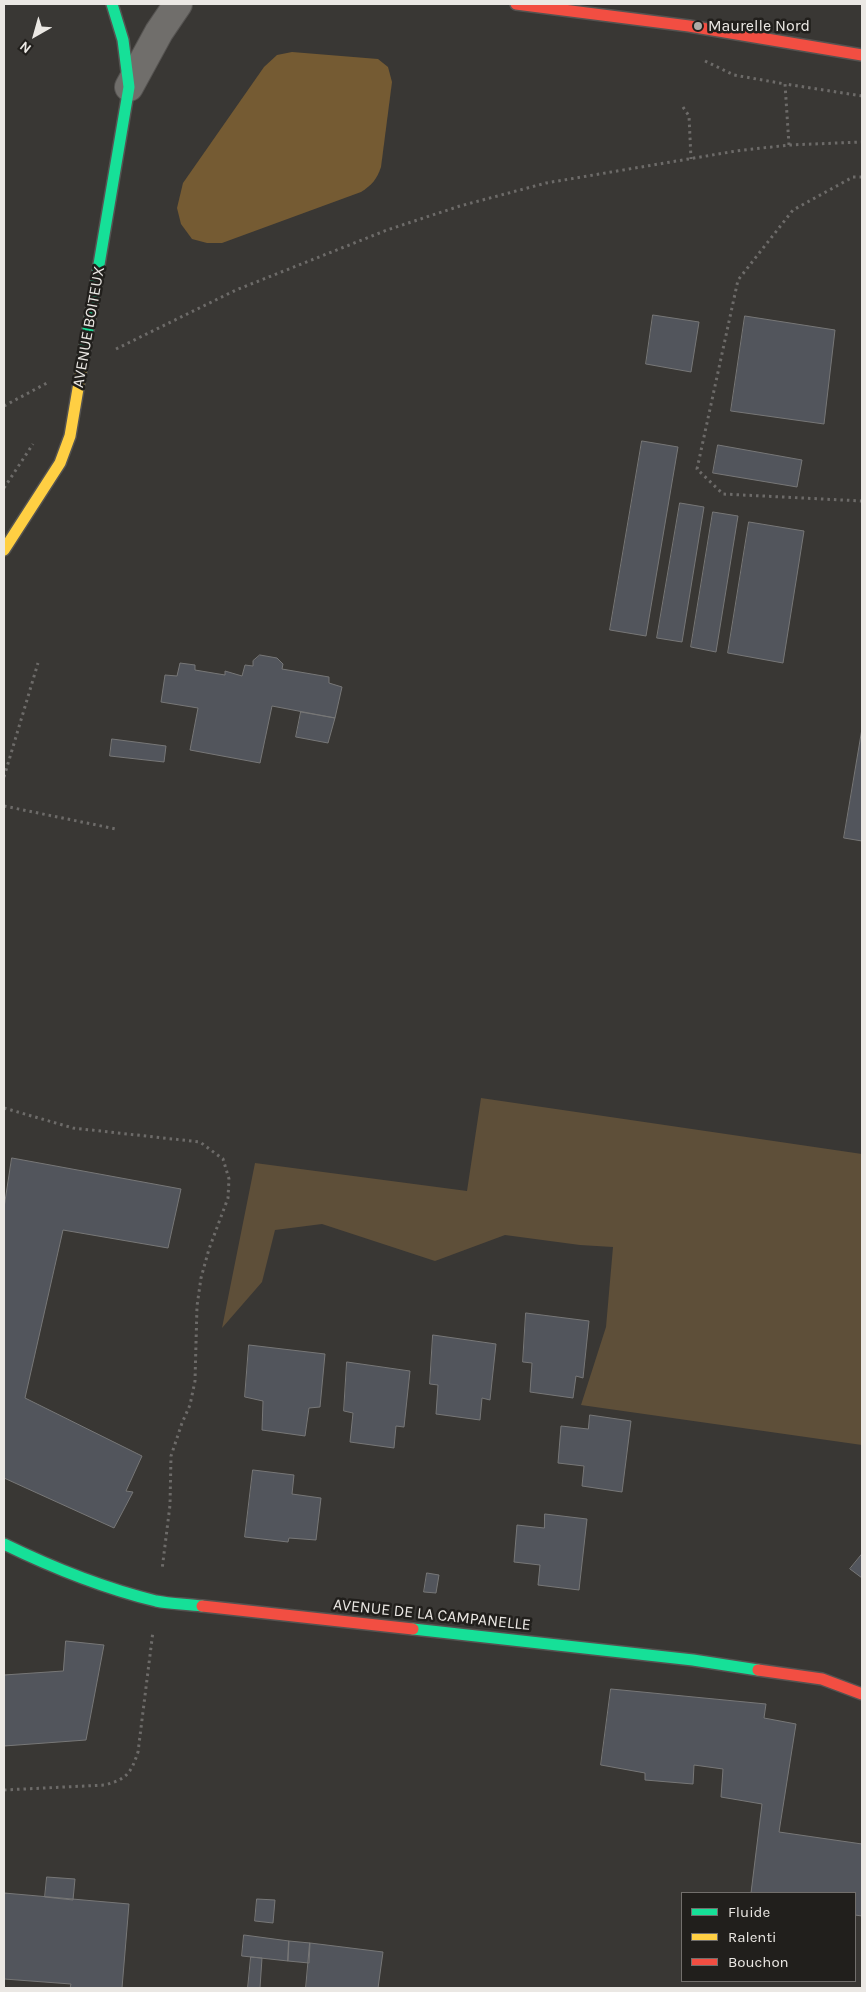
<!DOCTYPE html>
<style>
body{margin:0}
#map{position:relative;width:866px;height:1992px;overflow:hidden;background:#393734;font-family:Karla,sans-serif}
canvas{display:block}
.frame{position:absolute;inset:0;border:5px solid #ebe8e4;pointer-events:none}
.legend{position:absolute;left:681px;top:1892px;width:175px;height:90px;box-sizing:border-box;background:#211f1c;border:1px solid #726f6c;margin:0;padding:6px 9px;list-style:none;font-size:15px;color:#ebe8e4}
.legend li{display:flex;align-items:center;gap:10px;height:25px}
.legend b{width:25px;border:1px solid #726f6c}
.north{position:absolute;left:10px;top:10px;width:50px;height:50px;-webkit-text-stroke:4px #211f1c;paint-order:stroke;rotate:218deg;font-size:14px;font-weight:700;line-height:20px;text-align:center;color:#ebe8e4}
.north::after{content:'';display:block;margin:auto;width:18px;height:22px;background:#ebe8e4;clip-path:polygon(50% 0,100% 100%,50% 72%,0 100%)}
</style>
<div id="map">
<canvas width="866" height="1992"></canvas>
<div class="frame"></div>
<ul class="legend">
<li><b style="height:6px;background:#16e098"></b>Fluide</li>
<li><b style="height:6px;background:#ffcf43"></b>Ralenti</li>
<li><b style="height:6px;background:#f24e42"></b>Bouchon</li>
</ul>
<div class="north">N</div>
</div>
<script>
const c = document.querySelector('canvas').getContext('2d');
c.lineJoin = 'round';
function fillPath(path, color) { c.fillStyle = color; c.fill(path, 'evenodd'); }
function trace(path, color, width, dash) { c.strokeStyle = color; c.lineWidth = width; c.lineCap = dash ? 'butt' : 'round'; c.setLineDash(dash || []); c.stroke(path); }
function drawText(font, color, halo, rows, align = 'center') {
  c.font = font + ' Karla,sans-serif'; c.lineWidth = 5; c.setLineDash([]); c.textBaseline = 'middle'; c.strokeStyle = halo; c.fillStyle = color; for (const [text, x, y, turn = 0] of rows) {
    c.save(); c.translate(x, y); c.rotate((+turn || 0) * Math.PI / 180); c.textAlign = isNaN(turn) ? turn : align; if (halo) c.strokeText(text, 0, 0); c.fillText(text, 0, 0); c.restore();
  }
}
const green = new Path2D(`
 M 481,1098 L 862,1154 L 862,1445 L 581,1405 L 606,1327 L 613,1247 L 580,1245 L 505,1235 L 435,1261 L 322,1224 L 275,1230 L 262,1282 L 222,1328 L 255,1163 L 467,1191 Z`);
const water = new Path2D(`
 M 292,52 L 378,59 L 388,67 L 392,82 L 381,167 C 377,179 372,185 361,192 L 222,243 L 207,243 L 192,239 L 181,224 L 177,208 L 183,183 L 264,67 L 277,55 Z`);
const building = new Path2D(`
 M 653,315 L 699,322 L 691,372 L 646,364 Z
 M 745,316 L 835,330 L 824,424 L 731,411 Z
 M 642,441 L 678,447 L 646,636 L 610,630 Z
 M 718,445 L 802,460 L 797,487 L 713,473 Z
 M 680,503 L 704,507 L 682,642 L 657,638 Z
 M 713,512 L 738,516 L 716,652 L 691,647 Z
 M 749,522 L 804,531 L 783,663 L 728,653 Z
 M 260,655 L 277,658 L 283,664 L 282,669 L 329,677 L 329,683 L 342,687 L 335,718 L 272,706 L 260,763 L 190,750 L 198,708 L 161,702 L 165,675 L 177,676 L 180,663 L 195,665 L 195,670 L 225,675 L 225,671 L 242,676 L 245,665 L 253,666 L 253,661 Z
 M 301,712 L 335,718 L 328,743 L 296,737 Z
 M 862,729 L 862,841 L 844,838 Z
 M 112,739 L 166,746 L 164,762 L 110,756 Z
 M 12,1158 L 181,1189 L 168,1248 L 63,1230 L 25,1398 L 142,1456 L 126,1491 L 133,1492 L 114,1528 L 4,1478 L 4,1208 Z
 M 526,1313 L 589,1321 L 583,1378 L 576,1376 L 573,1398 L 530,1392 L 532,1363 L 523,1362 Z
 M 433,1335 L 496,1344 L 490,1400 L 482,1398 L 480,1420 L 436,1414 L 438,1385 L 430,1384 Z
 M 249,1345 L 325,1354 L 320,1407 L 309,1408 L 305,1436 L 262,1430 L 263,1401 L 245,1397 Z
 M 347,1362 L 410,1371 L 404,1427 L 396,1426 L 394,1448 L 350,1442 L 353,1413 L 344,1411 Z
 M 590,1415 L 631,1421 L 622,1492 L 582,1486 L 584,1466 L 558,1463 L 561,1426 L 588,1429 Z
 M 253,1470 L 294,1475 L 292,1494 L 321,1498 L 316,1540 L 289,1538 L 288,1542 L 245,1537 Z
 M 545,1514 L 587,1519 L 579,1590 L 538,1585 L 540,1565 L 514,1562 L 517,1525 L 544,1528 Z
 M 862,1554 L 862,1578 L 850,1569 Z
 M 427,1573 L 439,1575 L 436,1593 L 424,1592 Z
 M 66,1641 L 104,1645 L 86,1740 L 4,1746 L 4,1675 L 63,1671 Z
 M 611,1689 L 766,1704 L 764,1718 L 796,1724 L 779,1832 L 862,1844 L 862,1916 L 855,1915 L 855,1893 L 751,1893 L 762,1804 L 721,1797 L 723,1769 L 694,1765 L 693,1784 L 645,1780 L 645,1773 L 601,1765 Z
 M 47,1877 L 75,1879 L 73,1900 L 45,1897 Z
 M 4,1893 L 129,1904 L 122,1988 L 70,1988 L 71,1984 L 4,1979 Z
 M 257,1899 L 275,1900 L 273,1923 L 255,1921 Z
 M 244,1935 L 289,1941 L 288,1961 L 242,1956 Z
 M 289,1941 L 310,1943 L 309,1963 L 288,1961 Z
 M 310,1943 L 383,1952 L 378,1988 L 306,1988 Z
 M 251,1957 L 262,1958 L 260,1988 L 248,1988 Z`);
const path = new Path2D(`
 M 705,61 L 734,75 L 785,84
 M 683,107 L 689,116 L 691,159
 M 789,145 L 785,84 L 862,96
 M 862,177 L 853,177 L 793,210 L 738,280 L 697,469 L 723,494 L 862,501
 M 116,349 L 236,290 L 387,230 L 460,206 L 546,183 L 736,151 L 789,145 L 862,142
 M 4,406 L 47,383
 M 4,488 L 33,444
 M 4,777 L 38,663
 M 4,806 L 116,829
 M 4,1108 L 73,1128 L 200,1142 L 223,1159 L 229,1179 L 228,1198 L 209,1249 L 201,1278 L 197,1306 L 195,1381 L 190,1405 L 182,1423 L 171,1456 L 170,1505 L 162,1570
 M 4,1790 L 105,1785 C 127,1779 131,1773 138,1752 L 153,1631`);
const street = new Path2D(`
 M 129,87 L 159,32 L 178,4`);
const fast = new Path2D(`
 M 83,359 L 129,87 L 123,40 L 112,4
 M 4,1544 C 53,1568 103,1588 156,1601 C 171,1604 187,1604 202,1606
 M 413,1629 L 693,1660 L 758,1670`);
const slow = new Path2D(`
 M 4,550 L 60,463 L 70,436 L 83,359`);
const jam = new Path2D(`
 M 516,4 L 689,26 L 862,55
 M 202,1606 L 413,1629
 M 758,1670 L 822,1679 L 862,1694`);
const markers = [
 [698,26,5,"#adaaa6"]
];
const poiNames = [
 ["Maurelle Nord",708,26]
];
const streetNames = [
 ["AVENUE BOITEUX",89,327,-80],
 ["AVENUE DE LA CAMPANELLE",432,1615,6]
];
fillPath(green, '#5e4f39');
fillPath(water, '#755b33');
fillPath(building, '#52555c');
trace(building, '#777', 1);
trace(street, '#555351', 30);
trace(fast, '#555351', 14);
trace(slow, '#555351', 14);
trace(jam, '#555351', 14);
trace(path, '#6d6b69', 3, [2.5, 4]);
trace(street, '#706e6b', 28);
trace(fast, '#16e098', 11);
trace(slow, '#ffcf43', 11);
trace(jam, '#f24e42', 11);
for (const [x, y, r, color] of markers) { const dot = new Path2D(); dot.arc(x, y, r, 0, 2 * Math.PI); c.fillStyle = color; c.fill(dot); trace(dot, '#211f1c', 2); }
drawText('16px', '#ebe8e4', '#211f1c', poiNames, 'left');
drawText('16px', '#ebe8e4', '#211f1c', streetNames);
</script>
